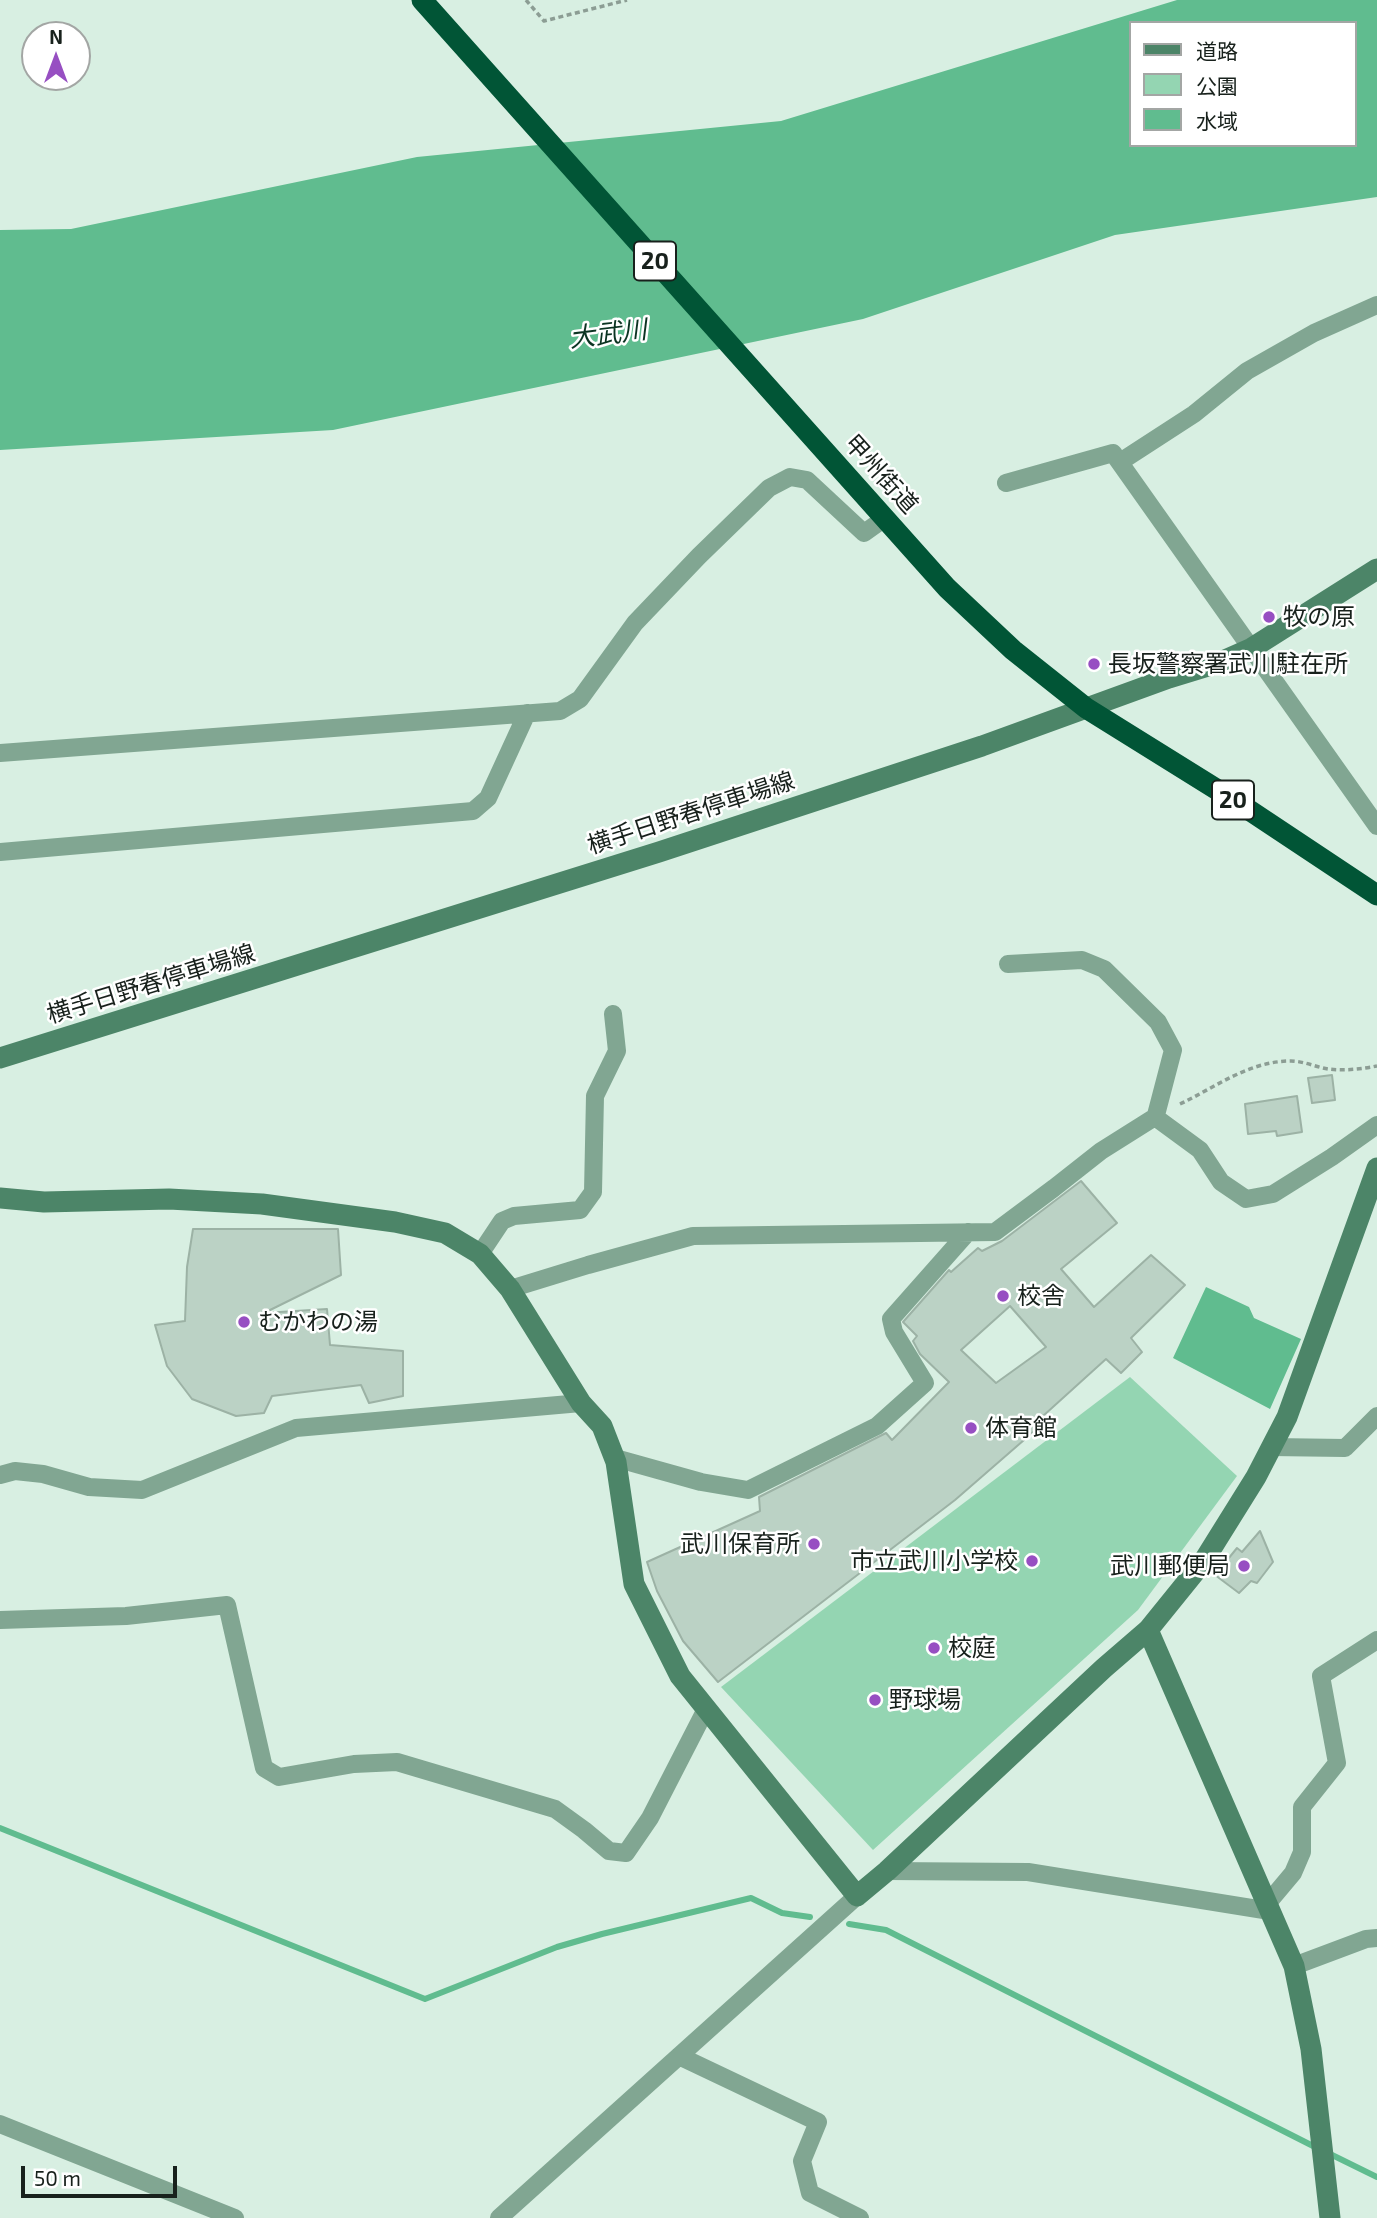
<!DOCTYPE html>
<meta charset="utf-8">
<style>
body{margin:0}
#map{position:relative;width:1377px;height:2218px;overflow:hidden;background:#d8efe2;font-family:"Exo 2","Noto Sans JP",sans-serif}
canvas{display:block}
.legend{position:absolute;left:1129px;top:21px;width:228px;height:126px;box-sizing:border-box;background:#fff;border:2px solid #a3a6a4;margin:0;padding:9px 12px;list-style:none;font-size:21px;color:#18211c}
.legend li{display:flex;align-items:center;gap:14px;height:35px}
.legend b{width:35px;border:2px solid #a3a6a4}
.north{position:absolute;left:21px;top:21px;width:70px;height:70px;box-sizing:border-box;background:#fff;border:2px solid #a3a6a4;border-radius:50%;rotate:0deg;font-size:19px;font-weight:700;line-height:28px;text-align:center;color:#18211c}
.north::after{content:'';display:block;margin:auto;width:24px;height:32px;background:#974fc2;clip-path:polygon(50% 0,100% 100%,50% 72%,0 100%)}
.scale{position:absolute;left:21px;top:2166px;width:156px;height:32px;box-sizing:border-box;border:4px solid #18211c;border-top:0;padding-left:9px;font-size:21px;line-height:24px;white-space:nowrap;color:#18211c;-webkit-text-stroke:5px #fff;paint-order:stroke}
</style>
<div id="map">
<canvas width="1377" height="2218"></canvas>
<ul class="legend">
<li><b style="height:9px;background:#4c8568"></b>道路</li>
<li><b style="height:19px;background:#94d5b2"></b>公園</li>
<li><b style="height:19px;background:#60bc8f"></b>水域</li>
</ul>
<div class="north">N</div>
<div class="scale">50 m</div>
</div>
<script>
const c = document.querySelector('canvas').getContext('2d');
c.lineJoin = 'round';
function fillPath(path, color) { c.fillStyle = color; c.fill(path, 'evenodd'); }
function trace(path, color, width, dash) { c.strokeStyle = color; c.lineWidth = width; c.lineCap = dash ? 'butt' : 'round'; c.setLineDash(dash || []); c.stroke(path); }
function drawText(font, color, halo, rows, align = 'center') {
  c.font = font + ' "Exo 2","Noto Sans JP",sans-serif'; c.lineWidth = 5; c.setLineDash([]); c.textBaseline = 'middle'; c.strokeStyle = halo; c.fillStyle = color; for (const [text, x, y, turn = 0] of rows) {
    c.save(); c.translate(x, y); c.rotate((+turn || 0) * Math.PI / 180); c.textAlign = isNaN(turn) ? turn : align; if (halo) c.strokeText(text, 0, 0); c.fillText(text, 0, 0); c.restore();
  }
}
const green = new Path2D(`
 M 1130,1377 L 1237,1476 L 1138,1610 L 873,1850 L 721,1687 Z`);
const water = new Path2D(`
 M 1177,0 L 1377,0 L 1377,197 L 1115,235 L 863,319 L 333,430 L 0,450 L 0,230 L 71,229 L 417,157 L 781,121 ZM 1130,23 L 1354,23 L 1354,145 L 1130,145 Z
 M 1206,1287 L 1249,1307 L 1254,1318 L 1301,1339 L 1270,1409 L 1173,1358 Z`);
const stream = new Path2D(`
 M 0,1828 L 425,1999 L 557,1947 L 602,1934 L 751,1898 L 782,1913 L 810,1917
 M 849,1924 L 886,1930 L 1317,2148
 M 1326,2152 L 1377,2177`);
const building = new Path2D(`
 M 1332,1075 L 1335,1100 L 1312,1103 L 1308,1078 Z
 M 1297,1096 L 1302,1132 L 1277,1136 L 1276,1131 L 1248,1134 L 1245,1104 Z
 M 1081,1181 L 1117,1223 L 1061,1269 L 1094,1307 L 1151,1255 L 1185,1285 L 1131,1338 L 1142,1352 L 1121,1373 L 1106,1359 L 1043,1416 L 1047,1420 L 955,1500 L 718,1682 L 683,1641 L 657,1591 L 647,1562 L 760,1511 L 759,1497 L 886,1433 L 892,1440 L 949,1382 L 920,1354 L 913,1341 L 917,1336 L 903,1322 L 949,1270 L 951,1272 L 978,1248 L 982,1251 L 1002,1241 ZM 1010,1306 L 1046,1347 L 996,1383 L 961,1350 Z
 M 193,1229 L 338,1229 L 341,1275 L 264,1313 L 327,1309 L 330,1345 L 403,1351 L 403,1396 L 369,1403 L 361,1385 L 272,1396 L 264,1413 L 236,1416 L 192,1399 L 167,1366 L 155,1325 L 185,1321 L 187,1267 Z
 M 1260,1531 L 1273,1562 L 1257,1583 L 1251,1581 L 1239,1593 L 1215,1575 L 1237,1548 L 1242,1552 Z`);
const path = new Path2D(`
 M 526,0 L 544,21 L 627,0
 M 1180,1104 C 1216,1087 1249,1061 1291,1061 C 1303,1061 1316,1067 1328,1069 C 1344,1071 1362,1069 1377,1066`);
const street = new Path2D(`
 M 1120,462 L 1194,414 L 1247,371 L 1314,333 L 1377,305
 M 1006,483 L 1113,453 L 1377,826
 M 0,753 L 560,711 L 580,699 L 635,623 L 699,556 L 769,488 L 790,477 L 807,480 L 864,533 L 885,518
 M 0,852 L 473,811 L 488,798 L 527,713
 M 1008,964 L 1082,960 L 1104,969 L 1158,1022 L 1173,1050 L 1156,1115
 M 480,1254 L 502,1221 L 514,1216 L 580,1210 L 593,1192 L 595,1096 L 617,1051 L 613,1014
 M 510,1289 L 588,1265 L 693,1236 L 995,1232 L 1054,1188 L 1101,1151 L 1155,1117 L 1200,1150 L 1221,1182 L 1246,1199 L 1273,1194 L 1332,1157 L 1377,1125
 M 1271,1447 L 1345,1448 L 1377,1416
 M 615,1458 L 701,1482 L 748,1490 L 877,1426 L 925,1383 L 894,1332 L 891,1319 L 968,1232
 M 0,1475 L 15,1471 L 43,1474 L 89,1487 L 142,1490 L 296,1428 L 581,1403
 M 0,1620 L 126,1616 L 227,1605 L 264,1768 L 279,1777 L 354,1764 L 397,1762 L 555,1809 L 584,1830 L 609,1851 L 626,1853 L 650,1818 L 706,1709
 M 887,1871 L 1028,1872 L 1270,1911
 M 1267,1904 L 1293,1873 L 1302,1852 L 1302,1807 L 1337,1763 L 1321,1676 L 1377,1640
 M 1294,1966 L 1366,1939 L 1377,1938
 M 679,2056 L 818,2122 L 802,2161 L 810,2193 L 860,2218
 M 0,2124 L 235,2218
 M 499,2218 L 857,1896`);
const secondary = new Path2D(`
 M 0,1058 L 659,852 L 982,746 L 1169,678 L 1218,663 L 1252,648 L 1377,569
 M 0,1198 L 44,1202 L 169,1199 L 262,1204 L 395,1222 L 445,1233 L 480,1254 L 510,1289 L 581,1403 L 602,1426 L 616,1462 L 634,1584 L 680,1676 L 857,1896 L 887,1871 L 1104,1668 L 1148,1630 L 1203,1562 L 1256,1477 L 1287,1417 L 1377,1168
 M 1148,1630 L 1294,1966 L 1311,2049 L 1330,2218`);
const highway = new Path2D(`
 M 422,0 L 947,588 L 1013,650 L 1086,708 L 1237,802 L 1377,895`);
const markers = [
 [1269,617,7,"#974fc2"],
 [1094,664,7,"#974fc2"],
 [1003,1296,7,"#974fc2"],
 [244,1322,7,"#974fc2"],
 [971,1428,7,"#974fc2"],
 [814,1544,7,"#974fc2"],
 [1032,1561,7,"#974fc2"],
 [1244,1566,7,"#974fc2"],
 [934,1648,7,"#974fc2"],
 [875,1700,7,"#974fc2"]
];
const shields = [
 [655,261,42],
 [1233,800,42]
];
const shieldNames = [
 ["20",655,261],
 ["20",1233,800]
];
const streetNames = [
 ["甲州街道",881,474,48],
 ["横手日野春停車場線",691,813,-18],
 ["横手日野春停車場線",151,984,-17]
];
const poiNames = [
 ["牧の原",1283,617],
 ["長坂警察署武川駐在所",1108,664],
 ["校舎",1017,1296],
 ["むかわの湯",258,1322],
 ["体育館",985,1428],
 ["武川保育所",800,1544,"right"],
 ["市立武川小学校",1018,1561,"right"],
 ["武川郵便局",1230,1566,"right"],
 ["校庭",948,1648],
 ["野球場",889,1700]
];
const waterNames = [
 ["大武川",608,334,-7]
];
fillPath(green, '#94d5b2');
fillPath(water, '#60bc8f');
trace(stream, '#60bc8f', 6);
fillPath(building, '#bbd2c5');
trace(building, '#9cb2a5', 2);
trace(path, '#8c9d94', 3.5, [5, 3.5]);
trace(street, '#81a692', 18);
trace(secondary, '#4c8568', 21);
trace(highway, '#015536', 21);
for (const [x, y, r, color] of markers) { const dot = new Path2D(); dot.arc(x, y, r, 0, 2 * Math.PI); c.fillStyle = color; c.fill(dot); trace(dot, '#fff', 2.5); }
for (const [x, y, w] of shields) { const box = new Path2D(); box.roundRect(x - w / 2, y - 19.5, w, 39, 5); c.fillStyle = '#fff'; c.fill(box); trace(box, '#18211c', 2); }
drawText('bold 23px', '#18211c', null, shieldNames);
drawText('24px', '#18211c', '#fff', streetNames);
drawText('24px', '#18211c', '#fff', poiNames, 'left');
drawText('italic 26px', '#0b3422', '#fff', waterNames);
</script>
